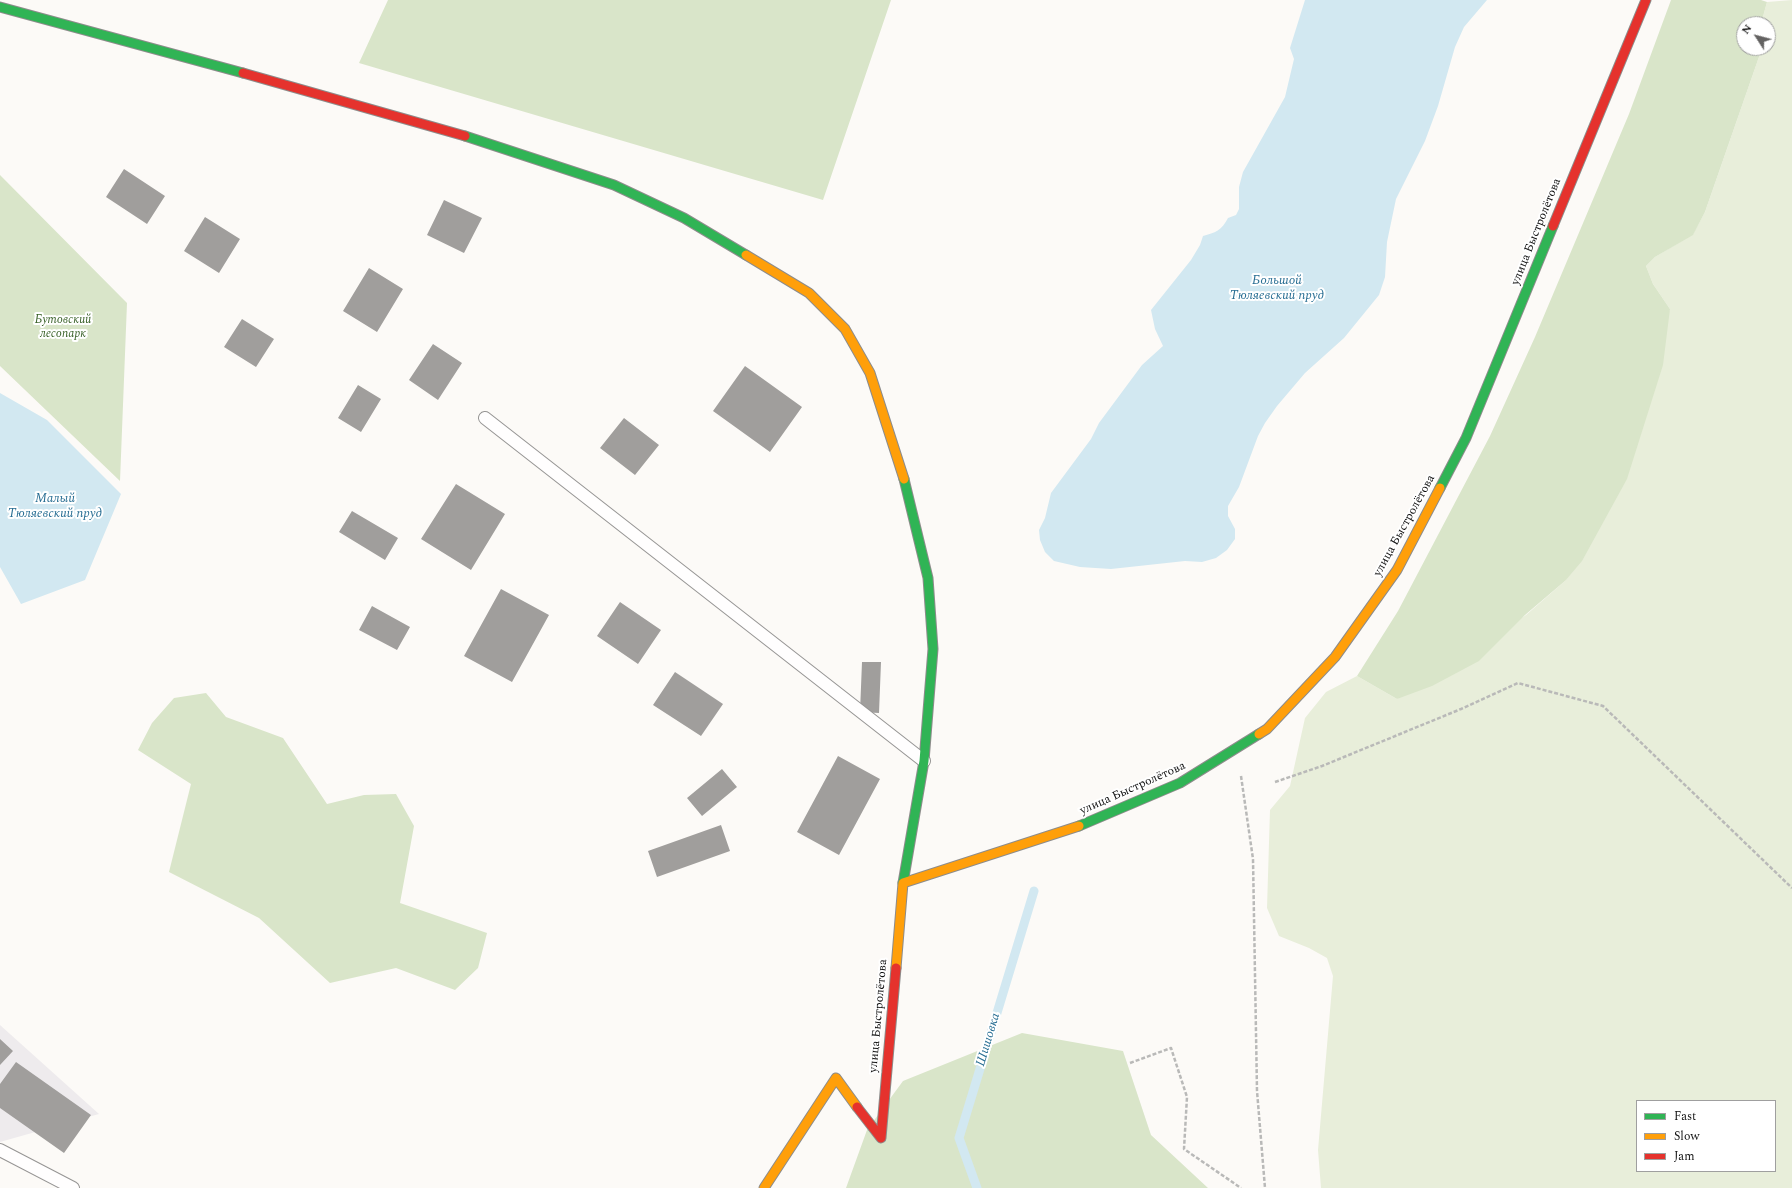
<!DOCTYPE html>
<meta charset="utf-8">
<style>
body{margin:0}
#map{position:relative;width:1792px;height:1188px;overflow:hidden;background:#fcfaf7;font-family:Spectral,serif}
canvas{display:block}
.legend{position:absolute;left:1636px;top:1100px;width:140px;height:72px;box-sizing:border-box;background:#fff;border:1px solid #9f9f9f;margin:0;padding:5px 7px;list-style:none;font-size:12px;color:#101010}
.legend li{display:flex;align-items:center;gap:8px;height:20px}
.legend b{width:20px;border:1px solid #9f9f9f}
.north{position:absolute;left:1736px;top:16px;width:40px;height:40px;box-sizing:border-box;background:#fff;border:1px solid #9f9f9f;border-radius:50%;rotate:306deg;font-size:11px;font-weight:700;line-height:16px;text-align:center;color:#101010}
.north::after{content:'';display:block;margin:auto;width:14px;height:18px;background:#636261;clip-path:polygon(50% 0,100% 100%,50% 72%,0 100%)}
</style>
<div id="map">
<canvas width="1792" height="1188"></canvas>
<ul class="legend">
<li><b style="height:5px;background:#30b455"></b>Fast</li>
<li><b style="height:5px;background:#ff9f0a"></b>Slow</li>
<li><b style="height:5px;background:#e5322d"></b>Jam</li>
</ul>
<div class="north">N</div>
</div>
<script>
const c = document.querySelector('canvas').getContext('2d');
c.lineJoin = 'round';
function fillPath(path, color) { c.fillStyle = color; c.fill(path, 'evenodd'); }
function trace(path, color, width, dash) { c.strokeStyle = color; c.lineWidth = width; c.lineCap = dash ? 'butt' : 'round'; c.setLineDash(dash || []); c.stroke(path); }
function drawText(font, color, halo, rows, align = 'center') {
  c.font = font + ' Spectral,serif'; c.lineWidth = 4; c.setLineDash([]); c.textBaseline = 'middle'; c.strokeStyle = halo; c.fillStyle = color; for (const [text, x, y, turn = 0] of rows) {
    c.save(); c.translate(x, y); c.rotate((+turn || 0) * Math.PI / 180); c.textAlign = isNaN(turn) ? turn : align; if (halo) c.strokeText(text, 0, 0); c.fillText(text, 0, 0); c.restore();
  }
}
const industrial = new Path2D(`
 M 0,1025 L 99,1114 L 0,1142 Z`);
const green = new Path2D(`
 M 1792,0 L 1792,1188 L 1321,1188 L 1318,1150 L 1333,976 L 1327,958 L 1309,948 L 1279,936 L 1267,908 L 1270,810 L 1290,786 L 1305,718 L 1326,692 L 1357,676 L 1397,699 L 1526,615 L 1565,581 L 1670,309 L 1653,284 L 1646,266 L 1655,257 L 1693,234 L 1705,212 L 1760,54 L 1760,48 L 1768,48 L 1768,24 L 1761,24 L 1767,2 ZM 1637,1101 L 1775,1101 L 1775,1171 L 1637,1171 Z`);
const forest = new Path2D(`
 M 388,0 L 891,0 L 823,200 L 359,63 Z
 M 1671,0 L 1761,0 L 1767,2 L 1761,24 L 1744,24 L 1744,48 L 1760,48 L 1760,54 L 1705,212 L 1693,235 L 1655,257 L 1646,266 L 1653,284 L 1670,309 L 1663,365 L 1627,479 L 1582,561 L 1565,581 L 1525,615 L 1479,661 L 1432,686 L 1397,699 L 1357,676 L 1398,611 L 1490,436 L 1535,337 L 1629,114 Z
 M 0,175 L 127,303 L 120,481 L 0,366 Z
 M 206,693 L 226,717 L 283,738 L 327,804 L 364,795 L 396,794 L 414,826 L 400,903 L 487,933 L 478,968 L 455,990 L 396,968 L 330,983 L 259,918 L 169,872 L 191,784 L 138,750 L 152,723 L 174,698 Z
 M 1022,1033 L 1123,1051 L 1151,1135 L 1208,1188 L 846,1188 L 867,1130 L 903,1081 Z`);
const water = new Path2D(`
 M 1305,0 L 1487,0 L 1464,27 L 1455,47 L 1438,106 L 1425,141 L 1396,199 L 1387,242 L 1385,277 L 1379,295 L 1344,338 L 1305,373 L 1277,406 L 1265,423 L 1258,436 L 1239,487 L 1228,506 L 1228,516 L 1235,529 L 1235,539 L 1227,550 L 1216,558 L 1202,562 L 1185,561 L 1111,569 L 1080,567 L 1054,561 L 1045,552 L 1040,540 L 1039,530 L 1045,518 L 1051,493 L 1091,439 L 1099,423 L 1142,365 L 1163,346 L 1155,329 L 1151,310 L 1191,260 L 1200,245 L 1203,236 C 1215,233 1222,230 1228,218 L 1236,215 L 1239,209 L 1239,187 L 1243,172 L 1285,97 L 1294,59 L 1290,48 Z
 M 0,393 L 47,420 L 121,494 L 85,580 L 21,604 L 0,567 Z`);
const stream = new Path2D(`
 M 977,1188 L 959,1138 L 1034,891`);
const building = new Path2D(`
 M 124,169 L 165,196 L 147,224 L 106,197 Z
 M 444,200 L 482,218 L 464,253 L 427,235 Z
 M 205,217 L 240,239 L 219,273 L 184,251 Z
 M 369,268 L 403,289 L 377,332 L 343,311 Z
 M 242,319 L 274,339 L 256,367 L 224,347 Z
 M 433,344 L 462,363 L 438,400 L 409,380 Z
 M 745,366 L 802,407 L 770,452 L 713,411 Z
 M 358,385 L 381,399 L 361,432 L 338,418 Z
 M 624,418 L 659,445 L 635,475 L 600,448 Z
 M 456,484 L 505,514 L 471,570 L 421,539 Z
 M 352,511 L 398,538 L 385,560 L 339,532 Z
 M 501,589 L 549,615 L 512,682 L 464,656 Z
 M 620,602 L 661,630 L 638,664 L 597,636 Z
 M 372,606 L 410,627 L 397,650 L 359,630 Z
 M 862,662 L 881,662 L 879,713 L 860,712 Z
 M 675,672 L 723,704 L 701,736 L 653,705 Z
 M 838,756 L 880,779 L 839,855 L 797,832 Z
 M 722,769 L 737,787 L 702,816 L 687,798 Z
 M 721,825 L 730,851 L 657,877 L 648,851 Z
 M 0,1039 L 13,1051 L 0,1065 Z
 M 16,1062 L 91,1115 L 64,1153 L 0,1108 L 0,1084 Z`);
const path = new Path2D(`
 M 1241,776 L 1253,859 L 1257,1091 L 1265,1188
 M 1275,782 L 1322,766 L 1461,709 L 1518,683 L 1603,706 L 1792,888
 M 1130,1063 L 1171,1048 L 1187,1097 L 1184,1149 L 1241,1188`);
const lane = new Path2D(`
 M 485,418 L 924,761
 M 0,1150 L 73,1188`);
const fast = new Path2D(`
 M 0,7 L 243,73
 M 465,136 L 614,185 L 684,218 L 746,255
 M 1440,488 L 1466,438 L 1553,226
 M 1079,826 L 1180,783 L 1259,734
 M 903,883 L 924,761 L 933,649 L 928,578 L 904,479`);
const slow = new Path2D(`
 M 746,255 L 809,293 L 845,329 L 870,373 L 904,479
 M 1259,734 L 1267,729 L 1335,657 L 1397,570 L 1440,488
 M 896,968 L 903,883 L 1079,826
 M 764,1188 L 836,1078 L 857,1107`);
const jam = new Path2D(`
 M 243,73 L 465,136
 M 1553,226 L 1646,0
 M 857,1107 L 881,1138 L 896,968`);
const streetNames = [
 ["улица Быстролётова",1537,232,-68],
 ["улица Быстролётова",1405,526,-61],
 ["улица Быстролётова",1133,789,-24],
 ["улица Быстролётова",879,1016,-85]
];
const parkNames = [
 ["Бутовский",63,321],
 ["лесопарк",63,335]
];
const waterNames = [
 ["Большой",1277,281],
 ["Тюляевский пруд",1277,296],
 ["Малый",55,499],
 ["Тюляевский пруд",55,514],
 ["Шишовка",989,1040,-73]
];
fillPath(industrial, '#eeebed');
fillPath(green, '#e8eeda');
fillPath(forest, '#d9e5c9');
fillPath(water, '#d2e8f1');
trace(stream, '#d2e8f1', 9);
fillPath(building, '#a09e9c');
trace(lane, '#969594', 14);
trace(fast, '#8d8c8b', 11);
trace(slow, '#8d8c8b', 11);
trace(jam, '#8d8c8b', 11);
trace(path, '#b9b9b8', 2.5, [4, 2]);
trace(lane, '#fffefe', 12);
trace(fast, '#30b455', 9);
trace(slow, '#ff9f0a', 9);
trace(jam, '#e5322d', 9);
drawText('12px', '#101010', '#fff', streetNames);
drawText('italic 12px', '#396128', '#fff', parkNames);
drawText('italic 13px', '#286e93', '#fff', waterNames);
</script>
